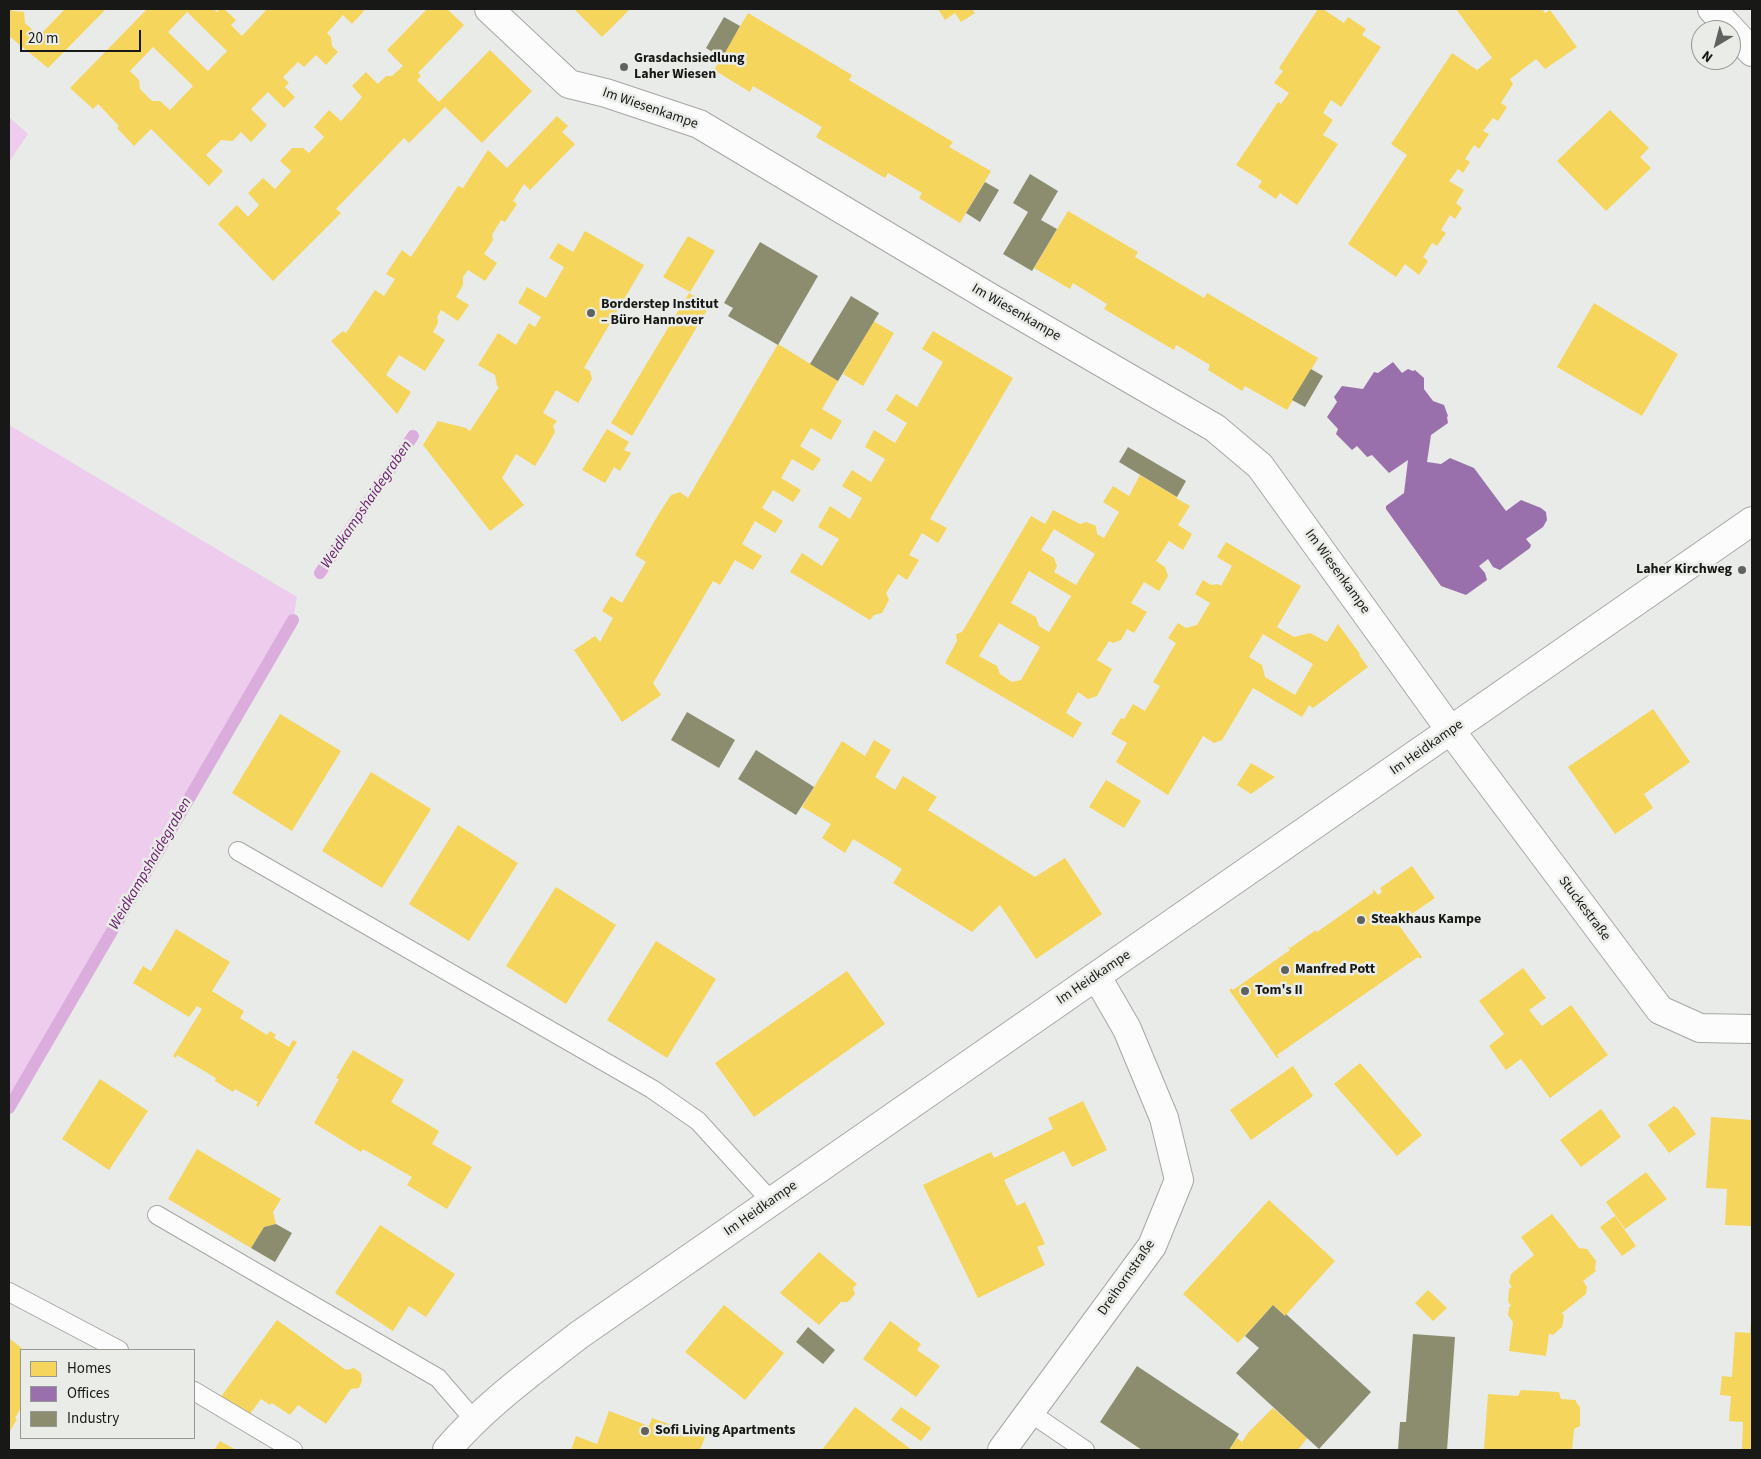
<!DOCTYPE html>
<meta charset="utf-8">
<style>
body{margin:0}
#map{position:relative;width:1761px;height:1459px;overflow:hidden;background:#e9ebe8;font-family:"Source Sans 3",sans-serif}
canvas{display:block}
.frame{position:absolute;inset:0;border:10px solid #181917;pointer-events:none}
.legend{position:absolute;left:20px;top:1349px;width:175px;height:90px;box-sizing:border-box;background:#e9ece7;border:1px solid #959894;margin:0;padding:6px 9px;list-style:none;font-size:15px;color:#181917}
.legend li{display:flex;align-items:center;gap:10px;height:25px}
.legend b{width:25px;border:1px solid #959894}
.north{position:absolute;left:1691px;top:20px;width:50px;height:50px;box-sizing:border-box;background:#e9ece7;border:1px solid #959894;border-radius:50%;rotate:217deg;font-size:14px;font-weight:700;line-height:20px;text-align:center;color:#181917}
.north::after{content:'';display:block;margin:auto;width:18px;height:22px;background:#616260;clip-path:polygon(50% 0,100% 100%,50% 72%,0 100%)}
.scale{position:absolute;left:20px;top:30px;width:121px;height:22px;box-sizing:border-box;border:2px solid #181917;border-top:0;padding-left:6px;font-size:15px;line-height:18px;white-space:nowrap;color:#181917;-webkit-text-stroke:4px #e9ece7;paint-order:stroke}
</style>
<div id="map">
<canvas width="1761" height="1459"></canvas>
<div class="frame"></div>
<ul class="legend">
<li><b style="height:14px;background:#f6d55c"></b>Homes</li>
<li><b style="height:14px;background:#9970ab"></b>Offices</li>
<li><b style="height:14px;background:#8c8c6e"></b>Industry</li>
</ul>
<div class="north">N</div>
<div class="scale">20 m</div>
</div>
<script>
const c = document.querySelector('canvas').getContext('2d');
c.lineJoin = 'round';
function fillPath(path, color) { c.fillStyle = color; c.fill(path, 'evenodd'); }
function trace(path, color, width, dash) { c.strokeStyle = color; c.lineWidth = width; c.lineCap = dash ? 'butt' : 'round'; c.setLineDash(dash || []); c.stroke(path); }
function drawText(font, color, halo, rows, align = 'center') {
  c.font = font + ' "Source Sans 3",sans-serif'; c.lineWidth = 5; c.setLineDash([]); c.textBaseline = 'middle'; c.strokeStyle = halo; c.fillStyle = color; for (const [text, x, y, turn = 0] of rows) {
    c.save(); c.translate(x, y); c.rotate((+turn || 0) * Math.PI / 180); c.textAlign = isNaN(turn) ? turn : align; if (halo) c.strokeText(text, 0, 0); c.fillText(text, 0, 0); c.restore();
  }
}
const green = new Path2D(`
 M 9,117 L 28,134 L 9,162 Z
 M 9,425 L 297,597 L 293,620 L 9,1108 Z`);
const homes = new Path2D(`
 M 9,9 L 13,11 L 24,12 L 25,23 L 39,36 L 65,9 L 106,9 L 48,68 L 9,36 Z
 M 147,9 L 213,9 L 217,12 L 220,9 L 224,9 L 236,20 L 231,25 L 242,36 L 267,9 L 361,9 L 364,11 L 352,24 L 343,15 L 327,33 L 331,37 L 332,46 L 338,52 L 326,65 L 316,55 L 304,67 L 298,62 L 283,77 L 289,83 L 285,87 L 295,97 L 284,108 L 268,92 L 251,109 L 267,125 L 251,142 L 241,132 L 233,141 L 221,140 L 206,155 L 223,171 L 209,186 L 151,129 L 134,146 L 117,128 L 119,126 L 98,104 L 93,109 L 70,88 ZM 187,12 L 227,51 L 208,71 L 168,32 ZM 153,47 L 193,86 L 170,110 L 160,101 L 152,101 L 140,89 L 139,80 L 130,71 Z
 M 427,9 L 447,9 L 464,25 L 418,73 L 421,76 L 417,80 L 439,102 L 490,50 L 532,91 L 482,143 L 445,107 L 409,143 L 404,138 L 336,209 L 341,213 L 273,281 L 218,224 L 237,205 L 248,217 L 259,205 L 248,193 L 263,178 L 275,189 L 291,171 L 280,161 L 292,148 L 303,148 L 309,153 L 324,137 L 314,127 L 329,110 L 341,121 L 354,107 L 362,97 L 352,86 L 366,72 L 378,84 L 386,76 L 392,76 L 403,66 L 387,50 Z
 M 574,9 L 630,9 L 602,37 Z
 M 938,9 L 972,9 L 975,13 L 961,22 L 955,13 L 945,20 Z
 M 1318,9 L 1323,9 L 1344,23 L 1348,17 L 1366,29 L 1362,35 L 1381,47 L 1341,107 L 1331,100 L 1323,113 L 1333,120 L 1323,135 L 1338,144 L 1297,205 L 1280,193 L 1276,199 L 1258,187 L 1262,181 L 1236,165 L 1278,102 L 1281,104 L 1289,93 L 1274,83 L 1283,71 L 1279,68 Z
 M 1456,9 L 1542,9 L 1545,13 L 1550,10 L 1577,47 L 1545,69 L 1536,59 L 1510,79 L 1513,84 L 1501,103 L 1507,107 L 1498,121 L 1493,118 L 1483,131 L 1489,134 L 1479,149 L 1474,145 L 1465,159 L 1470,162 L 1463,173 L 1458,169 L 1449,181 L 1464,190 L 1456,203 L 1462,208 L 1455,219 L 1450,215 L 1441,230 L 1446,233 L 1437,246 L 1432,243 L 1423,257 L 1428,261 L 1419,275 L 1405,264 L 1396,277 L 1348,244 L 1407,155 L 1391,144 L 1452,53 L 1477,70 L 1492,58 Z
 M 748,13 L 852,75 L 849,80 L 953,142 L 949,147 L 991,171 L 960,223 L 919,198 L 922,193 L 888,173 L 885,178 L 816,137 L 822,127 L 753,86 L 750,92 L 714,70 Z
 M 1610,110 L 1649,148 L 1640,157 L 1651,168 L 1606,211 L 1557,161 Z
 M 557,116 L 568,126 L 562,132 L 575,144 L 530,190 L 524,184 L 513,201 L 517,204 L 505,222 L 501,220 L 492,235 L 493,240 L 484,254 L 497,263 L 485,281 L 468,270 L 463,277 L 463,285 L 456,297 L 469,305 L 458,321 L 441,310 L 437,317 L 438,323 L 433,332 L 445,340 L 425,371 L 399,355 L 386,375 L 411,392 L 397,414 L 331,341 L 343,331 L 346,333 L 375,290 L 384,296 L 395,279 L 386,274 L 402,250 L 411,257 L 458,186 L 463,188 L 488,150 L 507,168 Z
 M 1068,211 L 1138,252 L 1135,257 L 1204,298 L 1207,293 L 1318,358 L 1287,410 L 1245,386 L 1242,391 L 1208,370 L 1210,365 L 1176,345 L 1174,350 L 1104,309 L 1107,304 L 1073,283 L 1070,289 L 1034,268 Z
 M 585,231 L 644,265 L 584,368 L 590,371 L 592,379 L 578,403 L 556,390 L 543,413 L 557,421 L 553,426 L 555,432 L 546,448 L 535,466 L 516,454 L 502,478 L 524,505 L 490,531 L 423,445 L 438,421 L 466,428 L 470,431 L 499,387 L 497,386 L 495,375 L 478,365 L 498,333 L 516,345 L 529,323 L 535,327 L 541,317 L 518,303 L 527,287 L 546,298 L 564,267 L 549,258 L 558,243 L 573,252 Z
 M 688,236 L 715,251 L 690,292 L 663,277 Z
 M 689,293 L 710,305 L 632,436 L 611,423 Z
 M 1594,303 L 1678,354 L 1642,416 L 1557,367 Z
 M 873,321 L 894,333 L 863,386 L 843,374 Z
 M 933,331 L 1013,378 L 930,519 L 947,528 L 938,543 L 922,533 L 909,555 L 919,560 L 907,580 L 898,574 L 886,593 L 889,600 L 882,613 L 874,615 L 870,620 L 790,572 L 802,553 L 822,566 L 839,539 L 818,527 L 830,506 L 850,519 L 862,498 L 842,486 L 852,470 L 871,482 L 885,459 L 865,447 L 874,430 L 895,443 L 907,423 L 886,410 L 896,394 L 917,407 L 943,362 L 922,349 Z
 M 778,344 L 838,381 L 822,409 L 842,421 L 831,440 L 811,428 L 800,446 L 821,459 L 813,471 L 792,459 L 781,478 L 801,490 L 793,502 L 773,490 L 762,508 L 783,521 L 775,533 L 755,521 L 742,544 L 762,556 L 753,570 L 735,560 L 720,585 L 713,581 L 653,683 L 661,695 L 622,722 L 574,650 L 595,636 L 600,642 L 613,618 L 602,611 L 611,596 L 622,603 L 646,562 L 635,555 L 658,515 L 671,495 L 680,492 L 688,498 Z
 M 607,429 L 629,442 L 624,450 L 631,453 L 620,471 L 614,467 L 605,483 L 582,470 Z
 M 1140,475 L 1177,497 L 1176,498 L 1190,506 L 1178,525 L 1192,534 L 1183,550 L 1169,541 L 1156,561 L 1165,567 L 1168,576 L 1159,591 L 1144,582 L 1131,603 L 1147,612 L 1134,633 L 1127,629 L 1121,640 L 1113,643 L 1109,641 L 1097,660 L 1112,669 L 1097,696 L 1088,699 L 1078,692 L 1066,713 L 1082,723 L 1073,738 L 945,663 L 957,641 L 956,634 L 962,632 L 1031,516 L 1045,524 L 1053,510 L 1080,524 L 1086,522 L 1096,526 L 1097,534 L 1104,538 L 1119,512 L 1103,502 L 1113,486 L 1129,496 ZM 1054,529 L 1095,554 L 1076,585 L 1054,572 L 1057,566 L 1054,558 L 1041,550 ZM 1029,571 L 1071,596 L 1049,632 L 1039,626 L 1036,617 L 1011,603 ZM 999,623 L 1040,647 L 1021,680 L 1012,682 L 1000,674 L 997,666 L 979,656 Z
 M 1226,542 L 1301,586 L 1277,627 L 1294,637 L 1310,633 L 1327,642 L 1338,624 L 1360,654 L 1359,655 L 1368,667 L 1313,708 L 1309,705 L 1302,717 L 1253,688 L 1222,740 L 1214,743 L 1203,736 L 1168,795 L 1116,762 L 1127,743 L 1111,734 L 1121,718 L 1124,719 L 1133,704 L 1145,711 L 1160,686 L 1153,682 L 1176,643 L 1168,638 L 1178,623 L 1186,628 L 1197,625 L 1210,603 L 1195,594 L 1203,580 L 1211,585 L 1218,584 L 1221,586 L 1232,566 L 1217,557 ZM 1263,634 L 1313,664 L 1295,695 L 1265,677 L 1262,665 L 1249,657 Z
 M 1653,709 L 1690,762 L 1644,794 L 1653,808 L 1615,834 L 1568,767 Z
 M 280,714 L 341,751 L 292,831 L 232,793 Z
 M 874,740 L 891,750 L 875,777 L 895,790 L 903,776 L 937,797 L 928,810 L 1035,877 L 1065,858 L 1102,914 L 1036,959 L 1000,905 L 972,932 L 893,883 L 902,869 L 878,854 L 853,839 L 845,853 L 822,838 L 831,824 L 802,807 L 842,741 L 865,756 Z
 M 1251,763 L 1275,777 L 1251,794 L 1237,785 Z
 M 371,772 L 431,809 L 382,888 L 322,851 Z
 M 1106,780 L 1141,801 L 1124,828 L 1089,807 Z
 M 458,825 L 518,863 L 469,941 L 409,904 Z
 M 1412,866 L 1435,898 L 1403,920 L 1400,916 L 1395,920 L 1422,957 L 1420,959 L 1418,957 L 1277,1055 L 1279,1057 L 1277,1058 L 1229,990 L 1231,988 L 1233,990 L 1290,950 L 1287,946 L 1290,948 L 1316,930 L 1317,932 L 1374,892 L 1372,891 L 1374,890 L 1378,895 L 1382,892 L 1380,888 Z
 M 556,887 L 616,925 L 566,1004 L 506,966 Z
 M 176,929 L 230,962 L 212,991 L 244,1011 L 240,1018 L 267,1035 L 270,1031 L 276,1035 L 274,1038 L 289,1047 L 293,1040 L 297,1042 L 258,1107 L 256,1105 L 258,1102 L 235,1089 L 233,1092 L 215,1081 L 216,1078 L 177,1055 L 176,1058 L 173,1056 L 202,1009 L 197,1006 L 189,1017 L 133,983 L 143,966 L 151,971 Z
 M 656,941 L 716,979 L 667,1058 L 607,1020 Z
 M 1523,968 L 1546,998 L 1529,1010 L 1542,1026 L 1571,1005 L 1608,1055 L 1550,1098 L 1521,1059 L 1506,1070 L 1489,1046 L 1504,1034 L 1479,1001 Z
 M 847,971 L 885,1024 L 754,1117 L 715,1063 Z
 M 353,1050 L 404,1080 L 391,1102 L 439,1131 L 432,1144 L 472,1167 L 447,1209 L 407,1185 L 412,1177 L 363,1149 L 361,1152 L 314,1123 L 339,1079 L 336,1078 Z
 M 1360,1063 L 1422,1135 L 1397,1156 L 1334,1084 Z
 M 1293,1066 L 1313,1096 L 1251,1140 L 1230,1110 Z
 M 100,1079 L 148,1111 L 109,1170 L 62,1139 Z
 M 1083,1101 L 1107,1150 L 1072,1167 L 1064,1151 L 1004,1180 L 1017,1206 L 1025,1202 L 1045,1244 L 1037,1247 L 1045,1265 L 978,1298 L 923,1185 L 991,1152 L 994,1158 L 1053,1129 L 1048,1118 Z
 M 1674,1106 L 1678,1109 L 1696,1134 L 1669,1153 L 1648,1125 Z
 M 1601,1109 L 1621,1137 L 1581,1167 L 1560,1140 Z
 M 1711,1117 L 1752,1120 L 1752,1226 L 1725,1225 L 1727,1189 L 1706,1188 Z
 M 197,1149 L 281,1199 L 273,1212 L 276,1224 L 264,1227 L 251,1248 L 168,1199 Z
 M 1646,1172 L 1667,1199 L 1625,1229 L 1606,1202 Z
 M 1269,1200 L 1335,1261 L 1285,1316 L 1273,1305 L 1238,1343 L 1183,1294 Z
 M 1552,1214 L 1579,1248 L 1587,1249 L 1596,1261 L 1595,1269 L 1596,1271 L 1583,1281 L 1587,1287 L 1586,1294 L 1562,1313 L 1564,1316 L 1562,1327 L 1553,1335 L 1549,1334 L 1546,1356 L 1509,1351 L 1513,1322 L 1508,1315 L 1509,1307 L 1511,1306 L 1508,1301 L 1509,1289 L 1512,1287 L 1509,1283 L 1511,1274 L 1534,1255 L 1521,1237 Z
 M 1615,1216 L 1636,1246 L 1622,1256 L 1600,1227 Z
 M 380,1225 L 455,1274 L 426,1317 L 409,1306 L 393,1331 L 335,1293 Z
 M 819,1252 L 857,1284 L 853,1288 L 855,1294 L 848,1302 L 841,1302 L 819,1325 L 780,1293 Z
 M 1428,1290 L 1447,1308 L 1433,1321 L 1415,1303 Z
 M 724,1305 L 784,1353 L 745,1400 L 685,1352 Z
 M 277,1320 L 346,1370 L 354,1368 L 361,1373 L 362,1381 L 359,1388 L 351,1389 L 326,1424 L 298,1405 L 290,1415 L 272,1403 L 270,1405 L 261,1399 L 249,1415 L 220,1398 Z
 M 890,1321 L 921,1344 L 917,1350 L 940,1366 L 916,1397 L 863,1359 Z
 M 1751,1322 L 1752,1322 L 1752,1450 L 1742,1450 L 1743,1422 L 1729,1421 L 1731,1396 L 1720,1395 L 1722,1376 L 1732,1377 L 1735,1332 L 1750,1333 Z
 M 9,1338 L 24,1350 L 21,1350 L 21,1408 L 15,1418 L 17,1419 L 9,1433 Z
 M 1521,1390 L 1559,1392 L 1561,1399 L 1576,1400 L 1576,1402 L 1580,1407 L 1580,1426 L 1574,1429 L 1572,1450 L 1497,1450 L 1484,1449 L 1488,1394 L 1518,1396 Z
 M 855,1407 L 912,1450 L 822,1450 Z
 M 901,1407 L 931,1428 L 921,1441 L 891,1420 Z
 M 1273,1408 L 1307,1438 L 1298,1450 L 1229,1450 L 1237,1438 L 1242,1442 L 1248,1433 Z
 M 609,1411 L 649,1426 L 652,1418 L 705,1437 L 700,1450 L 571,1450 L 576,1436 L 597,1444 Z
 M 220,1441 L 236,1450 L 214,1450 Z`);
const offices = new Path2D(`
 M 1393,362 L 1402,373 L 1408,369 L 1413,371 L 1415,370 L 1424,378 L 1424,389 L 1433,401 L 1444,405 L 1448,416 L 1447,417 L 1448,423 L 1431,435 L 1427,462 L 1441,464 L 1450,458 L 1474,468 L 1506,511 L 1521,500 L 1541,508 L 1546,512 L 1547,520 L 1543,527 L 1526,539 L 1531,545 L 1530,548 L 1500,570 L 1493,567 L 1488,559 L 1479,566 L 1485,573 L 1487,580 L 1466,595 L 1441,586 L 1386,509 L 1386,506 L 1404,493 L 1408,460 L 1389,473 L 1372,455 L 1367,457 L 1357,446 L 1352,450 L 1336,434 L 1338,429 L 1327,417 L 1337,402 L 1334,397 L 1342,386 L 1363,389 L 1374,372 L 1378,373 Z`);
const industry = new Path2D(`
 M 724,17 L 740,26 L 722,58 L 706,48 Z
 M 1030,174 L 1058,191 L 1041,220 L 1057,229 L 1032,271 L 1003,254 L 1028,212 L 1013,203 Z
 M 985,182 L 999,190 L 980,222 L 966,213 Z
 M 760,242 L 818,276 L 778,345 L 728,316 L 733,308 L 724,303 Z
 M 851,296 L 879,313 L 838,381 L 810,364 Z
 M 1311,369 L 1323,376 L 1305,407 L 1292,400 Z
 M 1128,447 L 1186,481 L 1177,497 L 1119,462 Z
 M 687,712 L 735,740 L 719,768 L 671,740 Z
 M 756,750 L 814,787 L 796,815 L 738,779 Z
 M 276,1224 L 292,1233 L 275,1262 L 251,1248 L 264,1227 Z
 M 1273,1305 L 1285,1316 L 1286,1314 L 1371,1392 L 1319,1449 L 1236,1373 L 1259,1348 L 1245,1336 Z
 M 808,1327 L 835,1350 L 823,1364 L 796,1342 Z
 M 1413,1334 L 1455,1337 L 1447,1450 L 1398,1450 L 1400,1422 L 1406,1422 Z
 M 1137,1366 L 1239,1434 L 1229,1450 L 1142,1450 L 1100,1422 Z`);
const stream = new Path2D(`
 M 320,573 L 413,436
 M 9,1108 L 293,620`);
const service = new Path2D(`
 M 238,851 L 652,1089 L 698,1121 L 771,1201
 M 157,1215 L 438,1378 L 475,1421
 M 9,1292 L 119,1350
 M 194,1391 L 293,1450
 M 1029,1412 L 1085,1450`);
const minor = new Path2D(`
 M 489,9 L 569,84 L 606,93 L 699,124 L 989,297 L 1215,428 L 1260,466 L 1451,731 L 1660,1010 L 1700,1028 L 1752,1029
 M 1712,9 L 1752,52
 M 1002,1450 L 1152,1246 L 1179,1180 L 1164,1118 L 1127,1029 L 1097,977`);
const tertiary = new Path2D(`
 M 447,1450 C 485,1405 533,1371 579,1335 L 1752,521`);
const markers = [
 [624,67,5,"#616260"],
 [591,313,5,"#616260"],
 [1742,570,5,"#616260"],
 [1361,920,5,"#616260"],
 [1285,970,5,"#616260"],
 [1245,991,5,"#616260"],
 [645,1431,5,"#616260"]
];
const poiNames = [
 ["Grasdachsiedlung",634,59],
 ["Laher Wiesen",634,75],
 ["Borderstep Institut",601,305],
 ["– Büro Hannover",601,321],
 ["Laher Kirchweg",1732,570,"right"],
 ["Steakhaus Kampe",1371,920],
 ["Manfred Pott",1295,970],
 ["Tom's II",1255,991],
 ["Sofi Living Apartments",655,1431]
];
const streetNames = [
 ["Im Wiesenkampe",650,109,19],
 ["Im Wiesenkampe",1016,313,30],
 ["Im Wiesenkampe",1337,572,54],
 ["Im Heidkampe",1427,748,-35],
 ["Stuckestraße",1584,909,53],
 ["Im Heidkampe",1094,978,-34],
 ["Im Heidkampe",761,1209,-35],
 ["Dreihornstraße",1127,1278,-55]
];
const waterNames = [
 ["Weidkampshaidegraben",367,505,-56],
 ["Weidkampshaidegraben",151,864,-60]
];
fillPath(green, '#edccee');
fillPath(homes, '#f6d55c');
fillPath(offices, '#9970ab');
fillPath(industry, '#8c8c6e');
trace(stream, '#dbaddd', 12);
trace(service, '#a6a7a5', 20);
trace(minor, '#a6a7a5', 30);
trace(tertiary, '#a6a7a5', 30);
trace(service, '#fcfcfc', 18);
trace(minor, '#fcfcfc', 28);
trace(tertiary, '#fcfcfc', 28);
for (const [x, y, r, color] of markers) { const dot = new Path2D(); dot.arc(x, y, r, 0, 2 * Math.PI); c.fillStyle = color; c.fill(dot); trace(dot, '#e9ece7', 2); }
drawText('bold 14px', '#181917', '#e9ece7', poiNames, 'left');
drawText('14px', '#181917', '#e9ece7', streetNames);
drawText('italic 15px', '#66166b', '#e9ece7', waterNames);
</script>
